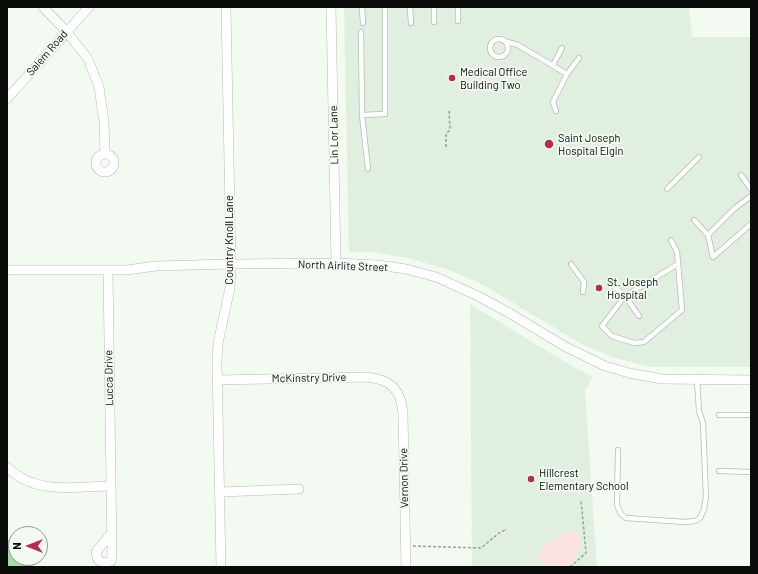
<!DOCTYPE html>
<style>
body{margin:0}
#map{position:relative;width:758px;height:574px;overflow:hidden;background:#f2faf2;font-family:Barlow,sans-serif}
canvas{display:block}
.frame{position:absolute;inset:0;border:8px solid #0a0c0a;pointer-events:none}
.north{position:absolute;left:8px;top:526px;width:40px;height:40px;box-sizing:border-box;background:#f2faf2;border:1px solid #959b95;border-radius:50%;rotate:270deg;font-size:11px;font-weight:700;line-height:16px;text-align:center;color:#0a0c0a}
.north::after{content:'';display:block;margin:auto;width:14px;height:18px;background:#bb2a47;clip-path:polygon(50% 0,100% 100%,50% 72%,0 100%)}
</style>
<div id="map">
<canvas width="758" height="574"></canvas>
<div class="frame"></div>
<div class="north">N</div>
</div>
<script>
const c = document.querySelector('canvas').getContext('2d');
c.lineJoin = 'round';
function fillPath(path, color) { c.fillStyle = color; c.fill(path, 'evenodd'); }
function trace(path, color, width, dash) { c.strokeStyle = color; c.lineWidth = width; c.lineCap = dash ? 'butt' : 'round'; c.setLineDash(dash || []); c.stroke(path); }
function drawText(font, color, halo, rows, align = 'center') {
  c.font = font + ' Barlow,sans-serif'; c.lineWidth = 3.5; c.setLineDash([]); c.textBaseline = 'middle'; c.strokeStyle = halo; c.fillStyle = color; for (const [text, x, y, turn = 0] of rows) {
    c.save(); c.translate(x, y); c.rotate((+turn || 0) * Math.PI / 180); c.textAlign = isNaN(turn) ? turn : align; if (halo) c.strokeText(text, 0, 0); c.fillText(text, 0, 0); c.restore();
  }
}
const built = new Path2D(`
 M 344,7 L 689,7 L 692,37 L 751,37 L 751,367 L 651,367 L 618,359 L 583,345 L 478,282 L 446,269 L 408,258 L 371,252 L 349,252 Z
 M 470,304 L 572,366 L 593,377 L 585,391 L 597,567 L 472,567 Z`);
const green = new Path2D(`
 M 570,531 L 581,537 L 574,563 C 561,569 552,568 540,562 L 539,549 Z`);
const water = new Path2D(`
 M 7,539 L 16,544 L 16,558 L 32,558 L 33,567 L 7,567 Z`);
const path = new Path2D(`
 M 446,147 L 446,134 L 450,130 L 449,110
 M 413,546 L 481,548 L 499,533 L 507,529
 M 570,567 L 586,553 L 581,500`);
const service = new Path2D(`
 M 362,7 L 363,23
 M 410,7 L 411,23
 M 434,7 L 434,22
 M 458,7 L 458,21
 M 361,32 L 362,115 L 368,169
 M490 48a9 9 0 1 1 18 0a9 9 0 1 1-18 0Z
 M 504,41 L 518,45 L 567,74 L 579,58
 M 553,65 L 562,48
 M 556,111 L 553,102 L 567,74
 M 362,115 L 385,114 L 385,7
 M 741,175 L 751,189
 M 667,189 L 699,157
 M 694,220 L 708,235 L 713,257 L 751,224
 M 708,235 L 734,209 L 751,196
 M 571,264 L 584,282 L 583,292
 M 611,284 L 625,296 L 602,326 L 612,336 L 634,343 L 644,342 L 682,310 L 677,252 L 671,240
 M 639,316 L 625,296 L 678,264
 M 719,415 L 751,415
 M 618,450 L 617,505 L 621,514 L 626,518 L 685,522 L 695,521 L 700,518 L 704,509 L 706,497 L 703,423 L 699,411 L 697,380
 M 719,471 L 751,472`);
const minor = new Path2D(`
 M 43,7 L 66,31 L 88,59 L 99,87 L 104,122 L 105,153
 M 331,7 L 336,263
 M 7,99 L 89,7
 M96 163a9 9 0 1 1 18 0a9 9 0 1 1-18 0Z
 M 7,270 L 127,270 L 156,266 L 231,264 L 336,263 L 378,265 L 406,269 L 436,277 L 478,296 L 511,314 L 566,347 L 605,366 L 629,373 L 662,379 L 751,380
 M 108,270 L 112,554 L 111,561 L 104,563 L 98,560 L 96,552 L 112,532
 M 217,380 L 365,377 C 391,379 401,389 403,414 L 406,567
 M 7,467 C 35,495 75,487 111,486
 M 220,492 L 299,489
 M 221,567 L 217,362 L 218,343 L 230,288 L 231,264 L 226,7`);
const markers = [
 [452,78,4,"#bb2a47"],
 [549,144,5,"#bb2a47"],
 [599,288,4,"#bb2a47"],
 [531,479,4,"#bb2a47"]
];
const streetNames = [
 ["Salem Road",47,53,-49],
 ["Lin Lor Lane",334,135,-91],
 ["Country Knoll Lane",229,240,-90],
 ["North Airlite Street",343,266,2],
 ["Lucca Drive",109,378,-91],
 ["McKinstry Drive",309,378,-1],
 ["Vernon Drive",404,478,-91]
];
const poiNames = [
 ["Medical Office",460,72],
 ["Building Two",460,85],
 ["Saint Joseph",558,138],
 ["Hospital Elgin",558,151],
 ["St. Joseph",607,282],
 ["Hospital",607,295],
 ["Hillcrest",539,473],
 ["Elementary School",539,486]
];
fillPath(built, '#e1efe1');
fillPath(green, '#fce2e3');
fillPath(water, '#a6dda5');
trace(service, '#b5bcb4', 6);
trace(minor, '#b5bcb4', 10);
trace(path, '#9ba09b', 1.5, [3, 2]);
trace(service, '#fff', 4.5);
trace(minor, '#fff', 9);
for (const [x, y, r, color] of markers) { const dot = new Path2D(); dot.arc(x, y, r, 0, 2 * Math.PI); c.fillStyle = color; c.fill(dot); trace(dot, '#f2faf2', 1.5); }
drawText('11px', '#0a0c0a', '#f2faf2', streetNames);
drawText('11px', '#0a0c0a', '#f2faf2', poiNames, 'left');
</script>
